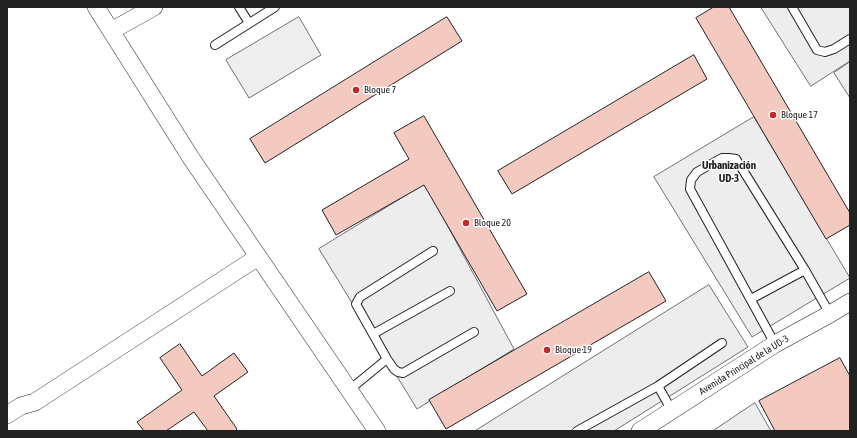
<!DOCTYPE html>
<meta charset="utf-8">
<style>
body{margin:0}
#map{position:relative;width:857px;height:438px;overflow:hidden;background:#fff;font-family:"Asap Condensed",sans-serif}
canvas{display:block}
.frame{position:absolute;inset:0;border:8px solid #222;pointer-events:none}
</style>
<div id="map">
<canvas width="857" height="438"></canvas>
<div class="frame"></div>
</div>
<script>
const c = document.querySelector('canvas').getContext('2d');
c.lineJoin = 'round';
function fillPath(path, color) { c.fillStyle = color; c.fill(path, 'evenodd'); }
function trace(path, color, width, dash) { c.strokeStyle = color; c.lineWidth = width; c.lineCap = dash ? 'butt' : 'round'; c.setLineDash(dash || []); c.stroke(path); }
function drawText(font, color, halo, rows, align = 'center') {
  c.font = font + ' "Asap Condensed",sans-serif'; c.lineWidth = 3; c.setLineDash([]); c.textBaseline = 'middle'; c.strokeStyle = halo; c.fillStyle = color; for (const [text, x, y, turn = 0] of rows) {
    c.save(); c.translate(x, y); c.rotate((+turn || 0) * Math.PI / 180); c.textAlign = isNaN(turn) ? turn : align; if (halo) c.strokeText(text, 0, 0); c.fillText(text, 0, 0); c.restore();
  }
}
const green = new Path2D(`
 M 299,17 L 321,55 L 249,98 L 226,60 Z
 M 850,62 L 850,98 L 834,73 Z`);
const parking = new Path2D(`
 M 761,7 L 850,7 L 850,61 L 811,86 Z
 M 754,117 L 850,278 L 752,337 L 654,177 Z
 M 425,184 L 514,349 L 417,409 L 319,249 Z
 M 709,285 L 748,347 L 614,431 L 475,431 Z
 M 755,403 L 771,431 L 713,431 Z`);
const building = new Path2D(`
 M 714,7 L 729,7 L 850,213 L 850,225 L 826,239 L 696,18 Z
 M 447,17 L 462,41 L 265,163 L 250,139 Z
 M 694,55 L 707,79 L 512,194 L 498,171 Z
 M 424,116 L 527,294 L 497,311 L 424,185 L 336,235 L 322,210 L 409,159 L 394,133 Z
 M 649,272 L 666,301 L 446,429 L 429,400 Z
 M 180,344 L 202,376 L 234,353 L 248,372 L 214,396 L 237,429 L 235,431 L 208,431 L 194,412 L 166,431 L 144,431 L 137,422 L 182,390 L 160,358 Z
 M 840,358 L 850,376 L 850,431 L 775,431 L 759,401 Z`);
const service = new Path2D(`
 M 239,7 L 249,23
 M 792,7 L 817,50 L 825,52 L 834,49 L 850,39
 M 215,45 L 275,7
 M 433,251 L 360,297 L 356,304 L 387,359 L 394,369 L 398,372 L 403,373 L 474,332
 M 751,299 L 805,270
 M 373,334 L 450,291
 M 775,344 L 690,189 L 691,180 L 697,172 L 722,158 L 729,158 L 736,159 L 805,270 L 830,314
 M 658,386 L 672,411
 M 348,391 L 387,359
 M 577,431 L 658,386 L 722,343`);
const minor = new Path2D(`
 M 96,7 L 191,158 L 377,431
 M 111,31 L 154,7
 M 7,415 L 21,406 L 35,402 L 258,257
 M 640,431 L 775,344 L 830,314 L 850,302`);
const markers = [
 [356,90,4,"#c62828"],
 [773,115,4,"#c62828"],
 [466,223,4,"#c62828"],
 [547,350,4,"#c62828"]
];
const poiNames = [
 ["Bloque 7",364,90],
 ["Bloque 17",781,115],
 ["Bloque 20",474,223],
 ["Bloque 19",555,350]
];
const streetNames = [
 ["Avenida Principal de la UD-3",744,365,-32]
];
const neighbourhoodNames = [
 ["Urbanización",729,166],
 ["UD-3",729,179]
];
fillPath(green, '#eee');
trace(green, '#6f6f6f', 1);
fillPath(parking, '#ededed');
trace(parking, '#6f6f6f', 1);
fillPath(building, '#f3c9c0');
trace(building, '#222', 1);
trace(service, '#222', 10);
trace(minor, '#222', 18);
trace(service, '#fff', 8);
trace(minor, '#fff', 17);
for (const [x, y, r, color] of markers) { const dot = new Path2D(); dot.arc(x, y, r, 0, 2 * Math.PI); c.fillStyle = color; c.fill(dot); trace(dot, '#fff', 1.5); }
drawText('10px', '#222', '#fff', poiNames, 'left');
drawText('10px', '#222', '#fff', streetNames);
drawText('bold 11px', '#222', '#fff', neighbourhoodNames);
</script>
